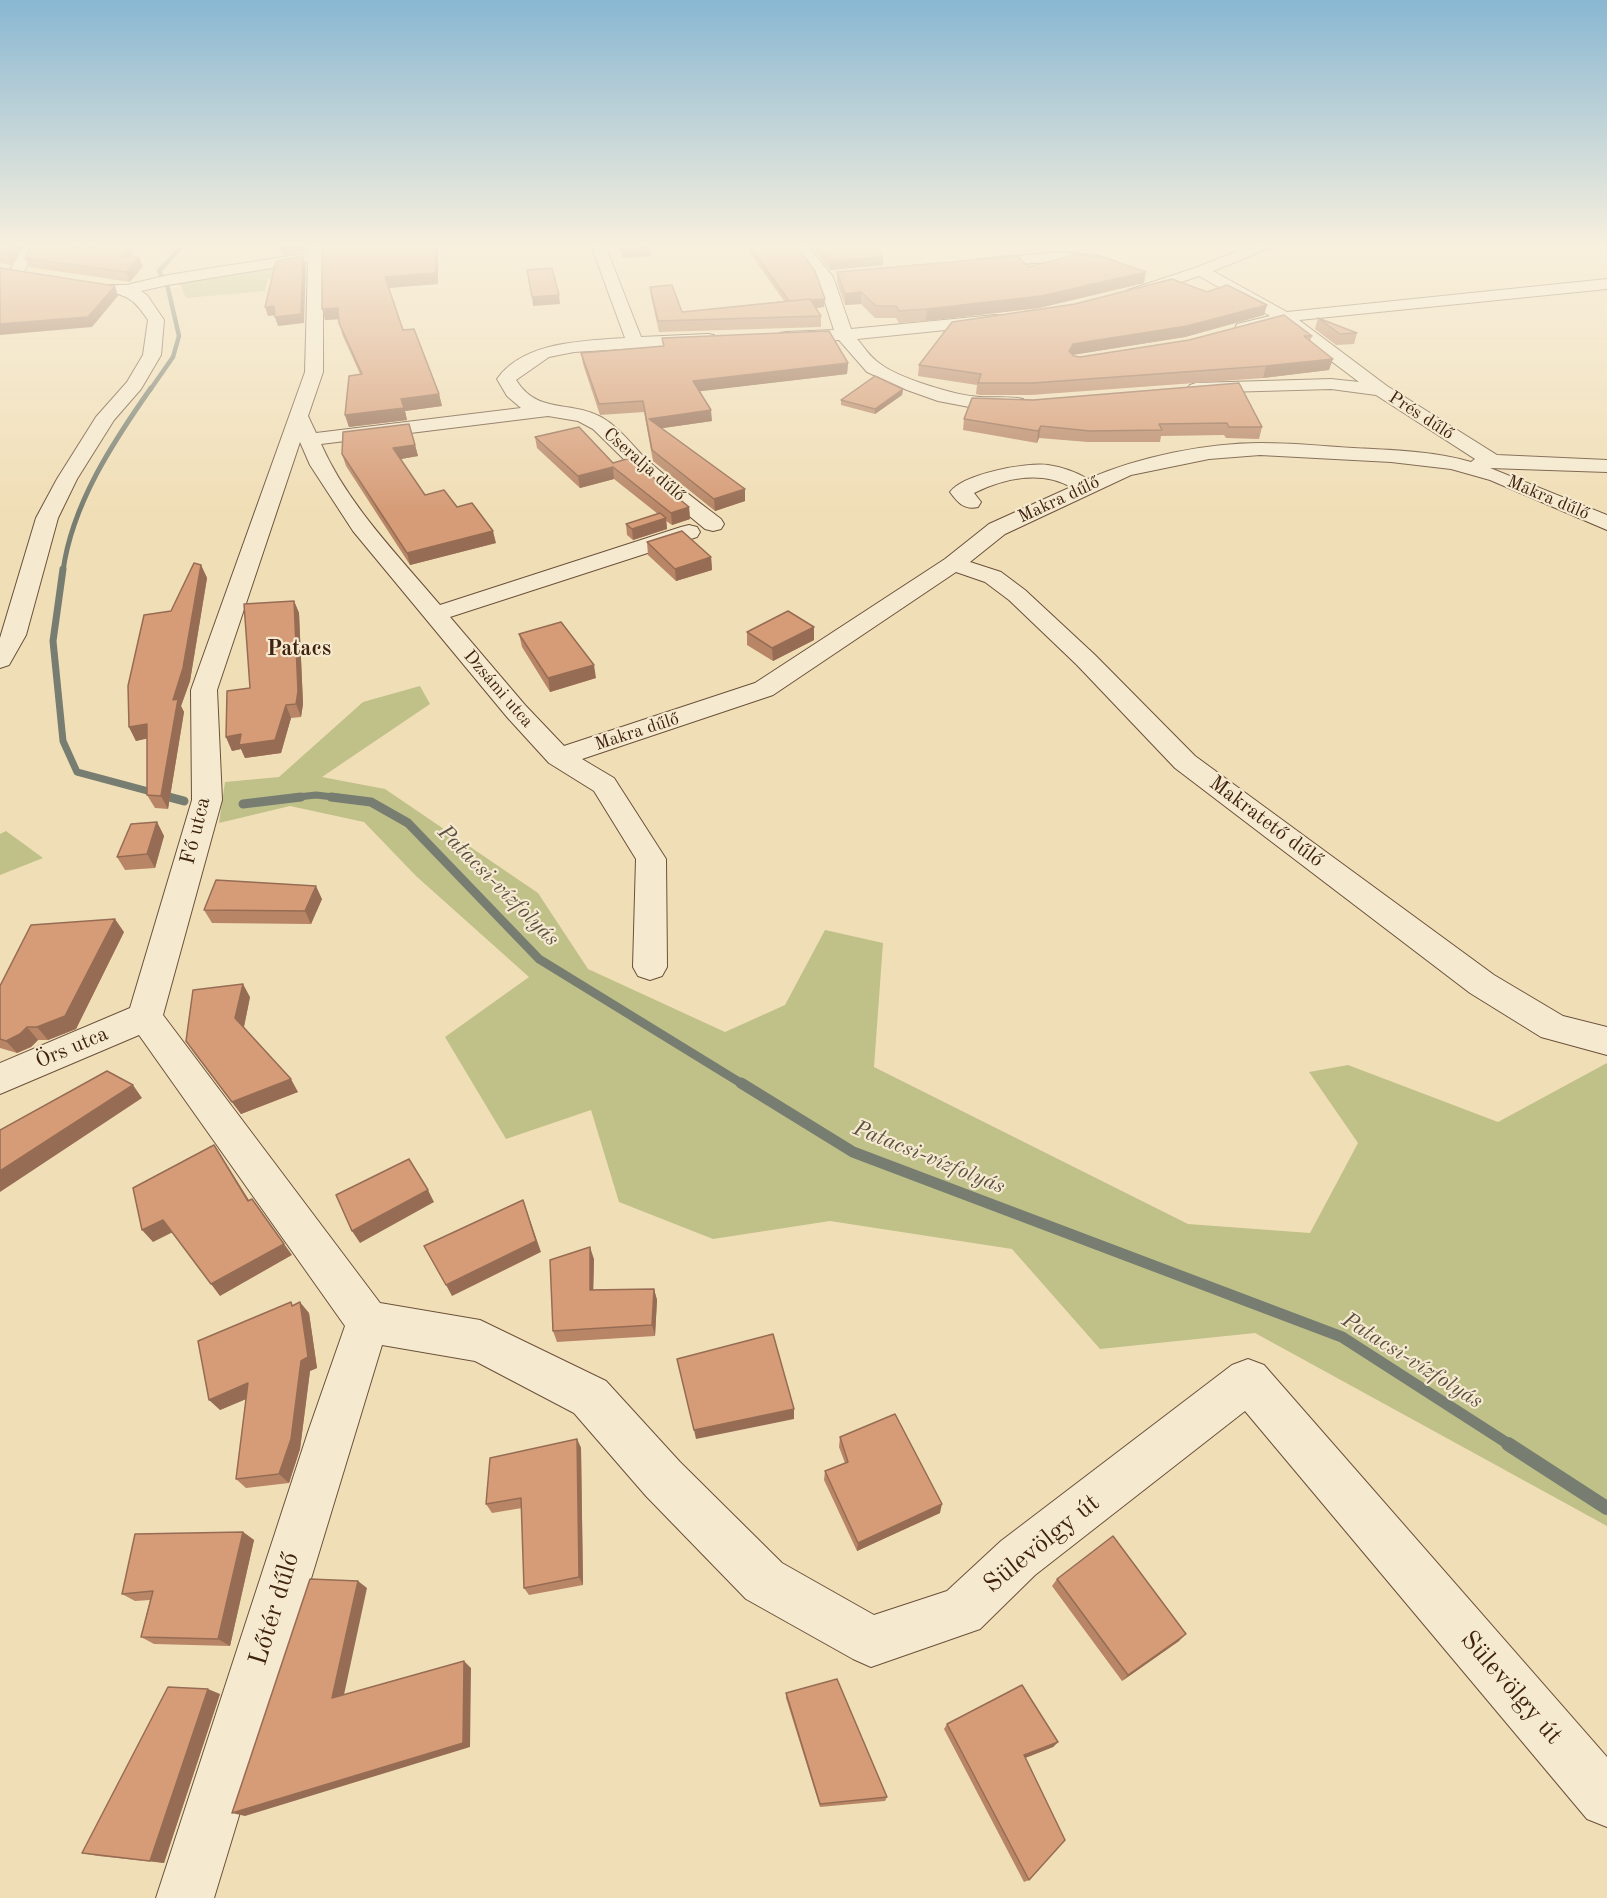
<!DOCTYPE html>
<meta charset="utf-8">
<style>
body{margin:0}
canvas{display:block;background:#f0deb6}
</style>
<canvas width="1607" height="1898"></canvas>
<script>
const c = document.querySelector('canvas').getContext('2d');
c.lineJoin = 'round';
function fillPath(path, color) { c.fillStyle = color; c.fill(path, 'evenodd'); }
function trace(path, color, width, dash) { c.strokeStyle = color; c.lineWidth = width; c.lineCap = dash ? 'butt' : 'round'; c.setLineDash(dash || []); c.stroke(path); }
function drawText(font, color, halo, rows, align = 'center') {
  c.font = font + ' "Old Standard TT",serif'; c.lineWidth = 4.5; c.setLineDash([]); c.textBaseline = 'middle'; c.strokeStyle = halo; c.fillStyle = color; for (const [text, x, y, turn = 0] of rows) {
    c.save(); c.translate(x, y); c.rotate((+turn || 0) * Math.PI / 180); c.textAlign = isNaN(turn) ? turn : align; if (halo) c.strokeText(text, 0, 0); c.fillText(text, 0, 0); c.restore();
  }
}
const green = new Path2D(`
 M 299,264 L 300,273 L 268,278 L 265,291 L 186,298 L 179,282 Z
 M 420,686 L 430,704 L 322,777 L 385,789 L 538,893 L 588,969 L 725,1032 L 785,1005 L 825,930 L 883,943 L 874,1067 L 1188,1224 L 1310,1233 L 1358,1143 L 1309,1072 L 1348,1065 L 1498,1122 L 1607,1063 L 1607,1526 L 1255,1333 L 1100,1349 L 1012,1249 L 830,1221 L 713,1239 L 619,1202 L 591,1110 L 506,1139 L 445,1037 L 529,977 L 416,876 L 364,822 L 290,806 L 219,823 L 225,782 L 279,777 L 363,702 Z
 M 6,831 L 43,858 L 0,875 L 0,834 Z`);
const streamFar5 = new Path2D(`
 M 163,278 L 159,271 L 183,245
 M 150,390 L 173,357 L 179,336 L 167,284`);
const streamFar4 = new Path2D(`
 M 63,571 C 72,504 113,442 151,388`);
const streamFar3 = new Path2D(`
 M 63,569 L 53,641 L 63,741 L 77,772 L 174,798
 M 289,798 L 316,795 L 342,798`);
const streamFar2 = new Path2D(`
 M 169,797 L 184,801
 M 331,797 L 371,802 L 408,823 L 539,959 L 744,1085
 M 243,804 L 301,797`);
const streamFar1 = new Path2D(`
 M 741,1083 L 853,1152 L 1342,1337 L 1510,1445`);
const stream = new Path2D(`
 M 1508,1444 L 1607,1508`);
const minor = new Path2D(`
 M 24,245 L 38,245 L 22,275 L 12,275 L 9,272 Z
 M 309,245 L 323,245 L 323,372 L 308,416 L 316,433 L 521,408 L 507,396 L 497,379 C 524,341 584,341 625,338 L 591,245 L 605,245 L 641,337 L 708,334 L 714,335 L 717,339 L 714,343 L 708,344 L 574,352 L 549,357 L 516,380 C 538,415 570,400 601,417 C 619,427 631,444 645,458 C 669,480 695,499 721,519 L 724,524 L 721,529 L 713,531 L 705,529 L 640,475 L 593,429 L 578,421 L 548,416 L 321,444 C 348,505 397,554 440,605 L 681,527 L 689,525 L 697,527 L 700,532 L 697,537 L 450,617 L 525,705 L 564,746 L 755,683 L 945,559 L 989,524 L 1071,487 C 1041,470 1004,478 974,493 L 981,502 L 978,507 C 964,510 958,503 950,492 C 963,474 1026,462 1048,465 C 1062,467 1076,472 1088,479 C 1138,457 1206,443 1261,443 C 1292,443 1323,446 1353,448 C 1392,450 1434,451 1471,462 L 1475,459 L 1376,395 L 1331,389 L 1190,393 L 1187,389 L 1190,385 L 1196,383 L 1331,379 L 1359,382 L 1281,323 L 1243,333 L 1237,332 L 1235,328 L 1237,324 L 1270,316 L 1199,276 L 1134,298 L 1128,296 L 1126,293 L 1128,290 L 1195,268 L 1252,245 L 1272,245 L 1270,248 L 1213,271 L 1287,312 L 1607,279 L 1607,289 L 1299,320 L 1387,386 L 1497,455 L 1607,460 L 1607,472 L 1490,468 L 1607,515 L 1607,530 L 1490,480 L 1451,469 L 1391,462 L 1260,455 L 1209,459 L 1131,475 L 1005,534 L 970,562 L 1001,572 L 1025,590 L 1095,655 L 1195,756 L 1494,975 L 1563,1016 L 1607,1027 L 1607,1055 L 1541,1037 L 1470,993 L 1175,768 L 1077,665 L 1009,600 L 985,582 L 956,572 L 773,695 L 582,759 L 614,778 L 666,859 L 667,967 L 662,976 L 650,980 L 638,976 L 633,967 L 636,859 L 594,791 L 549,763 L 507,717 L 353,531 L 310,465 L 300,442 L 217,690 L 222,800 L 163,1015 L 380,1303 L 480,1320 L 606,1381 L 680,1462 L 782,1563 L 874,1615 L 947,1591 L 1001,1541 L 1232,1365 L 1248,1359 L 1264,1365 L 1607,1757 L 1607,1827 L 1587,1819 L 1245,1411 L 1035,1575 L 980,1629 L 871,1667 L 853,1659 L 746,1599 L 646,1496 L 574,1413 L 475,1361 L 382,1345 L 214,1898 L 156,1898 L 308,1432 L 345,1326 L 139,1035 L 0,1094 L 0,1063 L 130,1008 L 192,800 L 191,690 L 305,372 L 308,262 L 168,285 L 141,291 L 147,295 L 164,320 L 161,355 L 141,389 L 114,420 L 77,479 L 58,518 L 26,635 L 9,665 L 0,668 L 0,638 L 36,518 L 57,479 L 96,417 L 127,382 L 143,355 L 148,320 C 135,301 131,297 108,291 L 106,288 L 108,285 L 127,285 L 168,275 L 308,253 Z
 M 793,245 L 807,245 L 833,277 L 851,329 L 995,315 L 1001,316 L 1003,320 L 1001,324 L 995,325 L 857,339 C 864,347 870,357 879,363 C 897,378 957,396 980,397 C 995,398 1009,396 1023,399 L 1025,403 L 1023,407 L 980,409 L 938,401 L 907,390 L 867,372 L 839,340 L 780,341 L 778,337 L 780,333 L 786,332 L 834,330 L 817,278 Z
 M 1061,252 L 1094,255 L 1115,261 L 1118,264 L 1110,269 C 1065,257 1022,264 977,269 L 969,264 L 977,259 Z`);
const wall = new Path2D(`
 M 0,245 L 23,245 L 11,265 L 0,263 Z
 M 32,245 L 83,245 L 81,247 L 129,245 L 133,254 L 131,257 L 143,266 L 130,282 L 29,267 L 25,258 Z
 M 322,245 L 438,284 L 388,288 L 403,330 L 439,394 L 442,406 L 405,411 L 407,420 L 349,427 L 345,415 L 360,374 L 342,334 L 339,319 L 325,320 Z
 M 486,245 L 515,245 L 487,247 Z
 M 618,245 L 649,245 L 651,256 L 623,258 Z
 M 744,245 L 796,245 L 824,307 L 816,308 L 821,316 L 821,327 L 659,332 L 651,297 L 650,287 L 682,312 L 784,301 Z
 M 810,245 L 874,245 L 883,257 L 883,265 L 830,270 Z
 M 1028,267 L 1144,283 L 1039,308 L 926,321 L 899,323 L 896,318 L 875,318 L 861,304 L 845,305 L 837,283 L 837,272 Z
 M 1264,315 L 1185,337 L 1072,355 L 1074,356 L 1080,357 L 1312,336 L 1310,341 L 1329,370 L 1263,378 L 1031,395 L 980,395 L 976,394 L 977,385 L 918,376 L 919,365 Z
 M 1318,318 L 1357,333 L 1354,344 L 1336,345 L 1315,329 Z
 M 662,338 L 848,363 L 847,374 L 699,391 L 712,421 L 662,428 L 745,501 L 715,511 L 653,461 L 644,412 L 600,415 L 583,364 L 581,353 L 663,346 Z
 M 903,389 L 902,395 L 875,414 L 841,405 L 841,400 Z
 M 972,398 L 1262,427 L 1259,439 L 1226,438 L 1224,435 L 1161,436 L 1160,442 L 1088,442 L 1039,438 L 1037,443 L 963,430 L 964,419 Z
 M 535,437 L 613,463 L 689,507 L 690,519 L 672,525 L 666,521 L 667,529 L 633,540 L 627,535 L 626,524 L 658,514 L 614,479 L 580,488 L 537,448 Z
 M 415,445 L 418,456 L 400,459 L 425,495 L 457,507 L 496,543 L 410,565 L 346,466 L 342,454 Z
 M 647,542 L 711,557 L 712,570 L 676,581 L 648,555 Z
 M 201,565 L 207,578 L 190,681 L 181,706 L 184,712 L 168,809 L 155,808 L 147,795 L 147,738 L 136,741 L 129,727 L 171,611 Z
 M 294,601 L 299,613 L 303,704 L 301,717 L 291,718 L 281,753 L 245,758 L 241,749 L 232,751 L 226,737 L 250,688 Z
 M 814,627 L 814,640 L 773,661 L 747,645 L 747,632 Z
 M 519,634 L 596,678 L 550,692 L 522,647 Z
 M 157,822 L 164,836 L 155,868 L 125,870 L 117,857 Z
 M 322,899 L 311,924 L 212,923 L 204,910 Z
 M 124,932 L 76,1029 L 48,1040 L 38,1040 L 31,1047 L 17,1053 L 0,1048 L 0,986 Z
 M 250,997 L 244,1027 L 298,1092 L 241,1114 L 195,1054 L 186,1041 Z
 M 594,1259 L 593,1290 L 654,1289 L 657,1300 L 655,1336 L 557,1342 L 553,1331 Z
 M 293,1306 L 309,1313 L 317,1368 L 310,1371 L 300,1449 L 289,1483 L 246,1488 L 236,1479 L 246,1399 L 220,1410 Z
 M 840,1437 L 940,1513 L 857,1551 L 824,1480 L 825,1471 L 845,1463 L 839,1447 Z
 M 577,1439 L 581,1448 L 583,1585 L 529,1595 L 524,1588 L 522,1508 L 492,1513 L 486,1504 Z
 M 243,1532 L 254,1540 L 230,1646 L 154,1644 L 141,1637 L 150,1600 L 135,1601 L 122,1594 Z
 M 1057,1579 L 1179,1641 L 1122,1681 L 1052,1586 Z
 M 786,1693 L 887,1797 L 885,1801 L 820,1807 L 786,1698 Z
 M 220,1694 L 164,1863 L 98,1856 L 82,1853 Z
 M 947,1724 L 1058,1742 L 1053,1747 L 1025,1758 L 1029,1880 L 1024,1882 L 944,1729 Z`);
const shadedWall = new Path2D(`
 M 13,245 L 23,245 L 11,265 L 6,255 Z
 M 74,245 L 83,245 L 76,257 L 72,248 Z
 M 129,245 L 133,254 L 124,267 L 120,257 Z
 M 279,245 L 308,245 L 306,251 L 282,255 Z
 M 436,245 L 438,245 L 438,284 L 387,288 L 385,277 Z
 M 650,247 L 651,256 L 623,258 L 622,250 Z
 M 303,256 L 306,265 L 304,323 L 278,326 L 275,317 Z
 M 139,257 L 143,266 L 130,282 L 126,272 Z
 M 883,257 L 883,265 L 830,270 L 830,261 Z
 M 1146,272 L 1144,283 L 1039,308 L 926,321 L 927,309 Z
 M 115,286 L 118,296 L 92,327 L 0,335 L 0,324 Z
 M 861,292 L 861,304 L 845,305 L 845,294 Z
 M 559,295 L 560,304 L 533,306 L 532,297 Z
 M 825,299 L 824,307 L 791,311 L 791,302 Z
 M 1267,305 L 1264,315 L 1185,337 L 1072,355 L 1069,351 L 1073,344 Z
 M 274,306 L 277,315 L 268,316 L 265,307 Z
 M 338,308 L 341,319 L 325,320 L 322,309 Z
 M 1333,359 L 1329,370 L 1263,378 L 1266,366 Z
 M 848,363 L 847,374 L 694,392 L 693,381 Z
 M 903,389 L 902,395 L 875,414 L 875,409 Z
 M 439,394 L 442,406 L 405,411 L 407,420 L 349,427 L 345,415 L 401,399 Z
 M 711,410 L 712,421 L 650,430 L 649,419 Z
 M 1041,426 L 1039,438 L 1037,443 L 1038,431 Z
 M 415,445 L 418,456 L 396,460 L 393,448 Z
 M 613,467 L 614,479 L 580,488 L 578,476 Z
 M 745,489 L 745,501 L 715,511 L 714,499 Z
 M 689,507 L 690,519 L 672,525 L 671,513 Z
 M 666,518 L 667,529 L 633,540 L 632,529 Z
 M 493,531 L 496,543 L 410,565 L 407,553 Z
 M 711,557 L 712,570 L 676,581 L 675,569 Z
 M 201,565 L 207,578 L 190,681 L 181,706 L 184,712 L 168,809 L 161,796 L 173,700 Z
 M 294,601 L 299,613 L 303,704 L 301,717 L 296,704 Z
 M 814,627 L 814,640 L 773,661 L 772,648 Z
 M 594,665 L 596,678 L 550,692 L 548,678 Z
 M 286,705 L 291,718 L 281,753 L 245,758 L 241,749 L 232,751 L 226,737 Z
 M 147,724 L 154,737 L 136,741 L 129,727 Z
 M 157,822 L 164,836 L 155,868 L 147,854 Z
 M 316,886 L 322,899 L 311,924 L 305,911 Z
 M 115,919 L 124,932 L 76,1029 L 48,1040 L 37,1027 Z
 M 243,984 L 250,997 L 243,1031 L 235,1018 Z
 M 27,1027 L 38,1040 L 31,1047 L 17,1053 L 6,1041 Z
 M 291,1079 L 298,1092 L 241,1114 L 232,1102 Z
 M 133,1085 L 142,1098 L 0,1192 L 0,1171 Z
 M 214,1145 L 222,1157 L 257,1213 L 248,1201 Z
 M 428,1190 L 434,1202 L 360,1243 L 352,1231 Z
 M 252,1199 L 292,1255 L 220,1296 L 211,1284 Z
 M 523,1200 L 541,1252 L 452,1296 L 446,1285 Z
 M 163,1220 L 173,1232 L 153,1242 L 142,1230 Z
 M 590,1247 L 594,1259 L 593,1301 L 590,1290 Z
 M 654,1289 L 657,1300 L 655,1336 L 652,1325 Z
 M 300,1302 L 309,1313 L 317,1368 L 310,1371 L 300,1449 L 289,1483 L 279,1474 Z
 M 248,1383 L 258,1394 L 220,1410 L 209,1400 Z
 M 794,1409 L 794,1419 L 696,1439 L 694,1430 Z
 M 577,1439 L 581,1448 L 583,1585 L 579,1577 Z
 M 942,1504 L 940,1513 L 857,1551 L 858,1543 Z
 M 243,1532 L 254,1540 L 230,1646 L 218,1639 Z
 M 358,1581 L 367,1588 L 342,1704 L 332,1698 Z
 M 1186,1634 L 1179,1641 L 1122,1681 L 1128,1675 Z
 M 464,1661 L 471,1668 L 470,1747 L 245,1816 L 232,1813 Z
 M 208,1689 L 220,1694 L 164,1863 L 150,1861 Z
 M 1058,1742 L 1053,1747 L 1020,1760 L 1024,1755 Z`);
const building = new Path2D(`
 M 0,245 L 13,245 L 6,255 L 0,254 Z
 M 32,245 L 74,245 L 72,248 L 129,245 L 120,257 L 139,257 L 126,272 L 25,258 Z
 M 322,245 L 436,245 L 436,273 L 385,277 L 403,330 L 414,329 L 439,394 L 401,399 L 404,408 L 345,415 L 349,376 L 362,374 L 339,323 L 338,308 L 322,309 Z
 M 620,245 L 649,245 L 650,247 L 622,250 Z
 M 749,245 L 796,245 L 815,271 L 825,299 L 811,300 L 810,299 L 789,301 Z
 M 816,245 L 874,245 L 883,257 L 830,261 Z
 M 1078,254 L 1105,258 L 1146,272 L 1041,296 L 927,309 L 899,311 L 896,306 L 876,306 L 861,292 L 845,294 L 837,272 L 1018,256 L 1028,267 Z
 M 303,256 L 301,314 L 275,317 L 274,306 L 265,307 L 276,261 Z
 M 0,268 L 115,286 L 88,317 L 0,324 Z
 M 552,268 L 559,295 L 532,297 L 527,270 Z
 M 1172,279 L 1207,292 L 1227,285 L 1267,305 L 1187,326 L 1073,344 L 1069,351 L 1074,356 L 1080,357 L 1189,340 L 1284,315 L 1312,336 L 1304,336 L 1333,359 L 1266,366 L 1033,383 L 978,383 L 981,374 L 919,365 L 952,322 L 1075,304 Z
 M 672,285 L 682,312 L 810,299 L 821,316 L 658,321 L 650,287 Z
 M 1318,318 L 1357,333 L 1340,334 Z
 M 829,331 L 848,363 L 693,381 L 711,410 L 649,419 L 745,489 L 714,499 L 652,450 L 643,401 L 599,404 L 581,353 L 664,346 L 662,338 Z
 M 875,376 L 903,389 L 875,409 L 841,400 Z
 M 1239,383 L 1262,427 L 1229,427 L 1227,423 L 1159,424 L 1162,430 L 1090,431 L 1041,426 L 1038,431 L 964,419 L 972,398 L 1033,400 Z
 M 409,424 L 415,445 L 393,448 L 425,495 L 444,490 L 457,507 L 472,503 L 493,531 L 407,553 L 342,454 L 343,432 Z
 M 579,427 L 613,463 L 630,458 L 689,507 L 671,513 L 613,467 L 578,476 L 535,437 Z
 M 660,513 L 666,518 L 632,529 L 626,524 Z
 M 682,531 L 711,557 L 675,569 L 647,542 Z
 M 194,563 L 201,565 L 183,668 L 173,700 L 178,699 L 161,796 L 147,795 L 147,724 L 129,727 L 128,686 L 144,615 L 171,611 Z
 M 294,601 L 298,691 L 296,704 L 286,705 L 275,740 L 239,745 L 241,734 L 226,737 L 227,691 L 250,688 L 244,604 Z
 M 788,611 L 814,627 L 772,648 L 747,632 Z
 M 561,622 L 594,665 L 548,678 L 519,634 Z
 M 157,822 L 147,854 L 117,857 L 131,824 Z
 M 216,880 L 316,886 L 305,911 L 204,910 Z
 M 115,919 L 65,1016 L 37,1027 L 27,1027 L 20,1034 L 6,1041 L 0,1039 L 0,986 L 31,925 Z
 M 243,984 L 235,1018 L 291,1079 L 232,1102 L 186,1041 L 193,990 Z
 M 107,1071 L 133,1085 L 0,1171 L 0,1130 Z
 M 214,1145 L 248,1201 L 252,1199 L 284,1244 L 211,1284 L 163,1220 L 142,1230 L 133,1188 Z
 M 409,1159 L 428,1190 L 352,1231 L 336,1195 Z
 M 523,1200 L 536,1241 L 446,1285 L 424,1246 Z
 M 590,1247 L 590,1290 L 654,1289 L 652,1325 L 553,1331 L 550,1260 Z
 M 291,1302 L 292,1306 L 300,1302 L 308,1357 L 301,1361 L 291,1439 L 279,1474 L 236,1479 L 248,1383 L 209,1400 L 198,1341 Z
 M 773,1334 L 794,1409 L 694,1430 L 677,1359 Z
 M 895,1414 L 942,1504 L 858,1543 L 825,1471 L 848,1462 L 840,1437 Z
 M 577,1439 L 579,1577 L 524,1588 L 521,1498 L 486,1504 L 490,1458 Z
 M 243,1532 L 218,1639 L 141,1637 L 153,1591 L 122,1594 L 135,1534 Z
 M 1113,1536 L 1186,1634 L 1128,1675 L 1057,1579 Z
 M 310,1579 L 358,1581 L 332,1698 L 464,1661 L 463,1743 L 232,1813 Z
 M 837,1679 L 887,1797 L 820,1804 L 786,1693 Z
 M 1022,1685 L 1058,1742 L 1024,1755 L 1065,1840 L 1029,1880 L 947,1724 Z
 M 168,1687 L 208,1689 L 150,1861 L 82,1853 Z`);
const farStreetnames = [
 ["Prés dűlő",1421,416,33],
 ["Cseralja dűlő",644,465,41],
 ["Makra dűlő",1548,498,23],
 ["Makra dűlő",1059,500,-25],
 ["Dzsámi utca",498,689,49],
 ["Makra dűlő",637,732,-18]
];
const streetNames = [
 ["Makratető dűlő",1266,822,37],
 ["Fő utca",196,831,-76],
 ["Örs utca",72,1048,-23]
];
const farDistrictnames = [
 ["Patacs",299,649]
];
const waterNames = [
 ["Patacsi-vízfolyás",498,886,45],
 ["Patacsi-vízfolyás",929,1158,22],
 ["Patacsi-vízfolyás",1412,1361,32]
];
const nearStreetnames = [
 ["Sülevölgy út",1042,1544,-39],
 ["Lőtér dűlő",275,1609,-73],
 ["Sülevölgy út",1511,1688,49]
];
fillPath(green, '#c0c089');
trace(streamFar5, '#777e71', 4.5);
trace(streamFar4, '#777e71', 5);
trace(streamFar3, '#777e71', 7);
trace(streamFar2, '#777e71', 9);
trace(streamFar1, '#777e71', 11);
trace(stream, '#777e71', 14);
trace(minor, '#6c513a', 2);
fillPath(minor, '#f5ead0');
fillPath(wall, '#b88667');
fillPath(shadedWall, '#966d54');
fillPath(building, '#d69c78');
trace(building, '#966d54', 1.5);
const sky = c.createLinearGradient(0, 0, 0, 511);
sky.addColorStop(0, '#89b7d2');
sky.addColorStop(0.48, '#f8f0de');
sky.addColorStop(1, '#f8f0de00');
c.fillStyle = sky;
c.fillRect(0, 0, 1607, 511);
drawText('18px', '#402210', '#f5ead0', farStreetnames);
drawText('21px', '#402210', '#f5ead0', streetNames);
drawText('bold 22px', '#402210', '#f5ead0', farDistrictnames);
drawText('italic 22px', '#5b5041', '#f5ead0', waterNames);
drawText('26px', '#402210', '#f5ead0', nearStreetnames);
</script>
